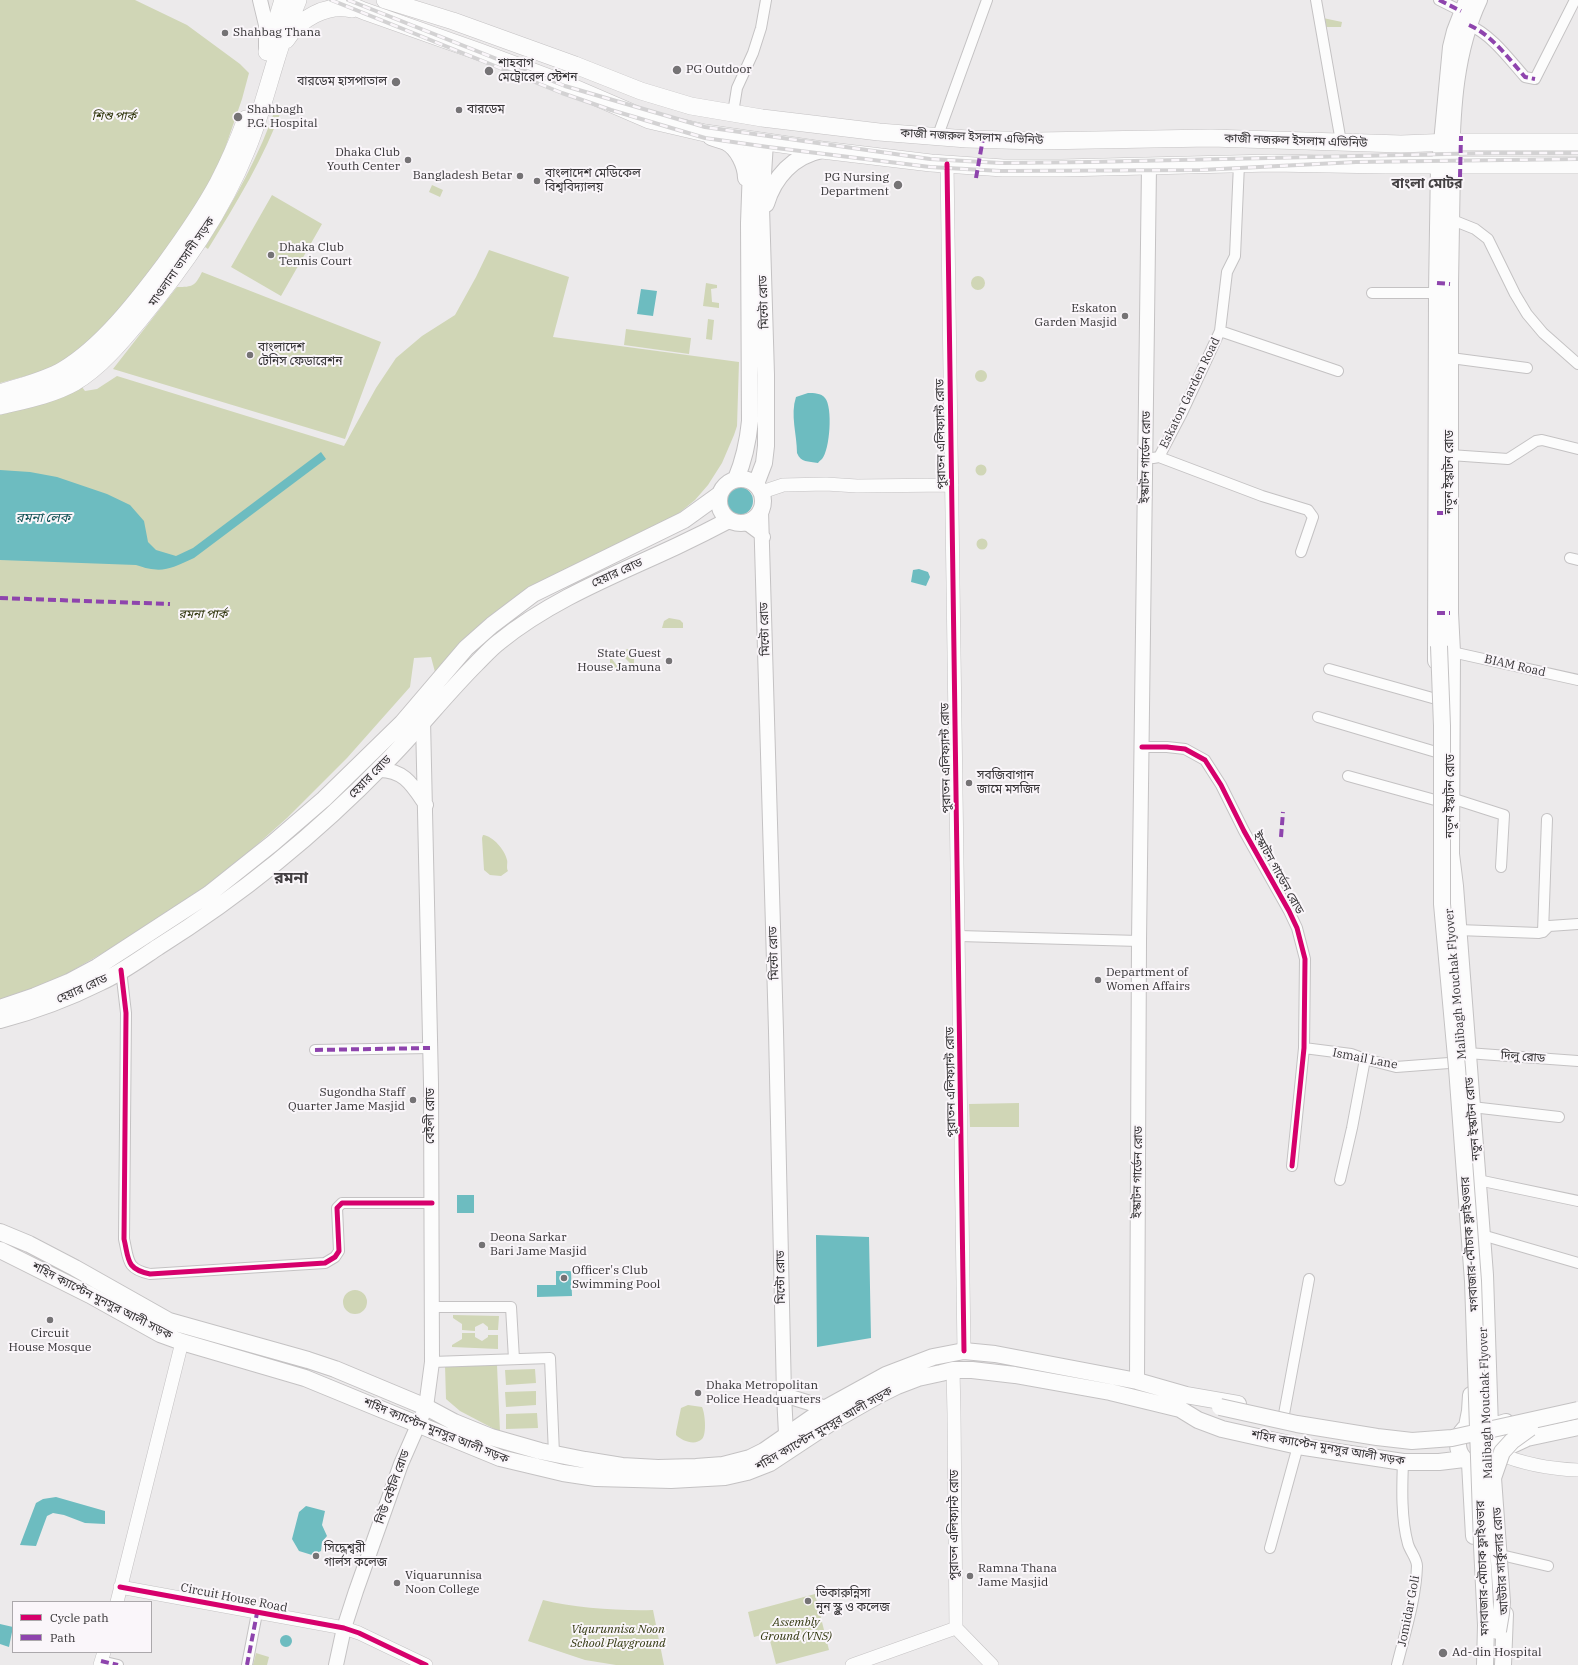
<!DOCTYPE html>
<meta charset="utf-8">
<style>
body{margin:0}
#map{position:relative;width:1578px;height:1665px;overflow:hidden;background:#eceaeb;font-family:"IBM Plex Serif",serif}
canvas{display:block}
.legend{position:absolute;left:12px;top:1601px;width:140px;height:52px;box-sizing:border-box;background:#faf6fa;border:1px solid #aba8ab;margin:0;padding:5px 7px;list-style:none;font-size:12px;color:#353335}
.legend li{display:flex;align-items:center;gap:8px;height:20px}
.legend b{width:20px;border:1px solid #aba8ab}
</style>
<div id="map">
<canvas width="1578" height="1665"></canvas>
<ul class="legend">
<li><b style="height:5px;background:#d6006c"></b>Cycle path</li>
<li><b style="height:5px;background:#8e44ad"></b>Path</li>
</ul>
</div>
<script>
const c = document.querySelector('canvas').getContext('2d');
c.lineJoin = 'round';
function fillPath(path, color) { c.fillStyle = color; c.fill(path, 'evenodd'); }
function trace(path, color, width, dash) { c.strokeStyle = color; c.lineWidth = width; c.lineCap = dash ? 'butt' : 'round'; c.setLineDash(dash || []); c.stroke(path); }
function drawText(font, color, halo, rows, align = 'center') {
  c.font = font + ' "IBM Plex Serif","Noto Sans Bengali",serif'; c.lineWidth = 4; c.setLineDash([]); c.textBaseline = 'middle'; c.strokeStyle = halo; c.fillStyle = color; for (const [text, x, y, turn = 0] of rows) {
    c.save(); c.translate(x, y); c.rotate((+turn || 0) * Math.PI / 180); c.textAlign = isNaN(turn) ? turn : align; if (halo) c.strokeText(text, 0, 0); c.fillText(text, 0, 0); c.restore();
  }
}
const green = new Path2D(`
 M 0,0 L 135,0 L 187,25 L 240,64 L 249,73 L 242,99 L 221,160 L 194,212 L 122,311 L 77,353 L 51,369 L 0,383 Z
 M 1323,18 L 1342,22 L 1341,27 L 1324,27 Z
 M 277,104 L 283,106 C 264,158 237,202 208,249 L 205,247 C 234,201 260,155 277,104 Z
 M 432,185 L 443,190 L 440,197 L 429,192 Z
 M 272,195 L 322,224 L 281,296 L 231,267 Z
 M 489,250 L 569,277 L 553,337 L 739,362 L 737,426 L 734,435 L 722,463 L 708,485 L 695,500 L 674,517 L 602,555 L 435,672 L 431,657 L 414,658 L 410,687 L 347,758 L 287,818 L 206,890 L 150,926 L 68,973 L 32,991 L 0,1001 L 0,413 L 82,387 L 85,391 L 97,389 L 117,376 L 344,446 L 376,388 L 396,358 L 422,336 L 455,315 L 476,277 Z
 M 202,272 L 381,342 L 345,439 L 113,369 L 177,287 C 193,287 195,286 202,272 Z
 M971 283a7 7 0 1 1 14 0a7 7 0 1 1-14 0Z
 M 706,283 L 717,285 L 717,288 L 711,289 L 712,302 L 719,303 L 719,308 L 703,306 Z
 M 708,319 L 714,320 L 712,340 L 706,339 Z
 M 626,329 L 691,338 L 689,354 L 624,345 Z
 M975 376a6 6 0 1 1 12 0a6 6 0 1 1-12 0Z
 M975.5 470a5.5 5.5 0 1 1 11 0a5.5 5.5 0 1 1-11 0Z
 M976.5 544a5.5 5.5 0 1 1 11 0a5.5 5.5 0 1 1-11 0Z
 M 669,618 L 680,620 L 683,623 L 683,628 L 662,628 L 664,621 Z
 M 627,649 L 634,649 L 634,667 L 625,658 L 624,651 Z
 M 610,659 L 612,659 L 618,667 L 614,670 L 610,669 Z
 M 483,835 C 493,836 505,850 507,860 C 508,862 506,868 508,871 L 501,876 L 490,875 L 484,870 L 482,838 Z
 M 1019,1103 L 1019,1127 L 970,1127 L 969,1104 Z
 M343 1302a12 12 0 1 1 24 0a12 12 0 1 1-24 0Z
 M 453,1315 L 499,1316 L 498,1330 L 488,1330 L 488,1327 L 483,1323 L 475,1327 L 475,1331 L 462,1330 L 462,1324 L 453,1318 Z
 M 462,1333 L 475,1333 L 475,1337 L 482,1341 L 488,1337 L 488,1335 L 498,1335 L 498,1349 L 452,1347 L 452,1345 L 462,1339 Z
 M 445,1365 L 497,1365 L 500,1432 L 460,1411 L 446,1399 Z
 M 535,1369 L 536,1383 L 506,1385 L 505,1370 Z
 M 536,1391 L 536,1405 L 506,1407 L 505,1392 Z
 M 688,1405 L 702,1407 C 705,1413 707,1434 702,1439 C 695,1446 682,1441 676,1435 L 676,1432 L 681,1408 Z
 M 537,1413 L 538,1428 L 506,1429 L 506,1414 Z
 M 815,1594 L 829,1650 L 776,1664 L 768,1633 L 754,1637 L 748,1612 Z
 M 543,1600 C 574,1608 620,1611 653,1610 L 664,1665 L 616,1665 L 585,1660 L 528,1641 Z
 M 256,1653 L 269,1657 L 267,1665 L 253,1665 Z`);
const water = new Path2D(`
 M 641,289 L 657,291 L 653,316 L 637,314 Z
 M 808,393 C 814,393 821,393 825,398 C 833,407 830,450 822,459 C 821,460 819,461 818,463 C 808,461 801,463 797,453 C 797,434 790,415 796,397 Z
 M 321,452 L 326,459 L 194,558 C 170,569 162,574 136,565 L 0,560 L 0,470 L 30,472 L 57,477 L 107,494 L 130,505 L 144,521 L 148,542 L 156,550 L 176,556 L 193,548 Z
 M725 501a14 14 0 1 1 28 0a14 14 0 1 1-28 0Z
 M 919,569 L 928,572 L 930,577 L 926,586 L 911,582 L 913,570 Z
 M 457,1195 L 474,1195 L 474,1213 L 457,1213 Z
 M 816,1235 L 869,1237 L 871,1338 L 817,1347 Z
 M 556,1271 L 571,1271 L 572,1296 L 537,1297 L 537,1285 L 556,1285 Z
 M 56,1497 L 105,1511 L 105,1524 L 85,1523 L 64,1515 L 53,1513 L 47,1516 L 36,1546 L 20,1545 L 36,1503 L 43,1499 Z
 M 306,1506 L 325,1511 L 322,1525 L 327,1536 L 322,1542 L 321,1551 L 312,1555 L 299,1551 L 292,1539 L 299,1512 Z
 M 0,1624 L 13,1627 L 9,1647 L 0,1644 Z
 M280 1641a6 6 0 1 1 12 0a6 6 0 1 1-12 0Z`);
const minor = new Path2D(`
 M 1316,0 L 1341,142
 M 1439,0 L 1461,11
 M 1469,25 C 1492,35 1509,59 1525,77 L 1535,79 L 1575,0
 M 733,113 L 737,88 L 753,53 L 761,28 L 766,0
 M 937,138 L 987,0
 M 1450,219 L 1475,229 L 1488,239 L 1515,294 L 1527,314 L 1543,333 L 1578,364
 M 1372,293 L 1437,293
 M 1220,331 L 1338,371
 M 1451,358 L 1527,368
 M 1450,455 L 1508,459 L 1536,441 L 1542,440 L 1578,449
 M 1159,457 L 1182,413 L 1220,331 L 1227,272 L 1235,256 L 1239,164
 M 1153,458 L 1159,457 L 1262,496 L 1308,510 L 1313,517 L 1301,552
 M 1570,558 L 1578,560
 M 1452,652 L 1578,680
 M 1329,669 L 1436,699
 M 1318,717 L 1436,752
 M 1142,747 L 1167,747 L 1185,749 L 1205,760 L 1221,785 L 1244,831 L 1289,911 L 1297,928 L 1305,959 L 1304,1048 L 1292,1166
 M 1348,776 L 1435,800
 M 1451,798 L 1504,815 L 1501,867
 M 1458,930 L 1539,933 L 1543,932 L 1549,926 L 1578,924
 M 1543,932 L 1547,819
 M 959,936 L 1139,941
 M 121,970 L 126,1013 L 124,1239 C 129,1260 126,1269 150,1274 L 325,1263 L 335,1257 L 339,1251 L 337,1208 L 342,1203 L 432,1203
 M 1304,1048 L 1351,1054 L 1365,1059 L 1396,1067 L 1449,1063
 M 315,1050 L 430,1048
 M 1467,1053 L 1578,1061
 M 1472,1107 L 1559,1117
 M 1340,1180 L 1352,1128 L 1365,1059
 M 1478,1180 L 1578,1201
 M 1482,1235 L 1578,1263
 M 432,1307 L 511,1307 L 514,1359
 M 432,1362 L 550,1358 L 554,1454
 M 1284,1414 L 1309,1279
 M 1270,1548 L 1298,1446
 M 1501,1555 L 1548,1566
 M 101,1661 L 118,1665
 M 247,1665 L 257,1613
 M 1397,1665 C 1405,1633 1416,1599 1417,1566 C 1417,1559 1410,1551 1408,1544 C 1401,1519 1402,1487 1403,1462`);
const tertiary = new Path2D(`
 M 947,164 L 964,1351
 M 762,492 L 783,485 L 826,484 L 857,486 L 952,485
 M 953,1370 L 954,1414 L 956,1628 L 992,1665
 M 1497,1453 C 1523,1464 1550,1469 1578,1470
 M 120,1587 L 344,1628 L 359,1633 L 426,1665
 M 117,1602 L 182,1342
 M 100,1665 L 104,1652
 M 852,1665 L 956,1628`);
const secondary = new Path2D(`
 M 260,0 L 266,25 L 266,47
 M 1439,164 L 1450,47 L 1454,31 L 1466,0
 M 1452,164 C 1453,109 1456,51 1480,0
 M 761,511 L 776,1031 L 784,1395 L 786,1434
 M 747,523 L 759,532 L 763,537
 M 378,770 C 404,769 413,786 426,805
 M 1137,1381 L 1139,941 L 1149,166
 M 784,1395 L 826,1408
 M 336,1665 L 344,1628 L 356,1591 L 401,1464 L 426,1407 L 432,1362 L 431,1084 L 423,720`);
const primary = new Path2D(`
 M 711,137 C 716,139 721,140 726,142 C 738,148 746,166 746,178
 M 1452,164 L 1450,284 L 1450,613 L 1452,652 L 1451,854 L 1455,886 L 1485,1275 L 1490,1427 L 1506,1422
 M 766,204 C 774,177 793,156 822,150
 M719 501a22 22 0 1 1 44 0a22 22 0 1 1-44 0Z
 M 736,479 C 744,460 748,441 750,421 L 749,223 L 752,140
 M 756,484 L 764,463 L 766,446 L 766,375 L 761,207 L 765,142
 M 1436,661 L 1437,293 L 1439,164
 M 0,1008 L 35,996 L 69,982 L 97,967 L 209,894 L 273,843 L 324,799 L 402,723 L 466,648 L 492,625 L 533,594 L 684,520 L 720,494
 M 0,1020 C 34,1011 69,998 101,982 C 121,973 140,959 158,947 C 241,895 317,833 385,763 C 417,731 445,695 476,664 C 484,656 491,648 499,642 C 552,599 615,575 677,546 C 694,538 712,529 729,520
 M 0,1232 L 29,1244 L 75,1268 L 169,1321 L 308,1360 L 335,1369 L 426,1407 L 454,1422 L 491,1437 L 540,1451 L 585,1460 L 622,1466 L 658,1468 L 696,1467 L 723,1465 L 750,1458 L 764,1451 L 826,1408 L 886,1375 L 933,1357 L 964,1351 L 995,1354 L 1137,1381 L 1186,1395 L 1238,1404
 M 0,1250 L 90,1295 L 160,1334 L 182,1342 L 305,1378 L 500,1458 L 563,1473 L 596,1478 L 671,1480 L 725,1477 L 747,1472 L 770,1463 L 835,1420 L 877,1396 L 897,1386 L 918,1378 L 941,1373 L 953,1370 L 972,1370 L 1015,1375 L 1110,1392 L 1180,1409 L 1198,1420 L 1222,1429 L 1298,1446 L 1403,1462 L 1439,1462 L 1464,1459
 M1458 1444a21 21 0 1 1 42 0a21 21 0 1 1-42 0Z
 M 1467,1426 L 1470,1411 L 1471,1395
 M 1512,1445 L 1527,1438 L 1578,1427
 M 1470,1463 L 1474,1536
 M 1503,1665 L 1505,1614`);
const trunk = new Path2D(`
 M 337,0 L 364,11 L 480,52 L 563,83 L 649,120 L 705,133 L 822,150 L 931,163 L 1003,168 L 1062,168 L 1272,163 L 1386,165 L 1578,165
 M 385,0 L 453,21 L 575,65 L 641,91 L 691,106 L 762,118 L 879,132 L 967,139 L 1038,141 L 1211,138 L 1401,144 L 1452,142 L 1578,142
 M 286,40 C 299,19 327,3 352,9
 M 267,52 L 283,0
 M 0,393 C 21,386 44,381 63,370 C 102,347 138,300 165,264 C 184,238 203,211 218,183 C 229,162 238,141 246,119
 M 0,406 C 25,400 52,395 75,382 C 100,367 121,342 140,319 C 183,267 222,212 247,149 C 259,120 267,89 276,60 C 282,39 290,20 298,0`);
const rail = new Path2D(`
 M 331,0 L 562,93 L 611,110 L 705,138 L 768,147 L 930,167 L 1001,171 L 1201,170 L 1356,162 L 1578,159
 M 348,0 L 565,86 L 705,127 L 930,159 L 1001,163 L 1090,162 L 1491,153 L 1578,153`);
const primaryBridge = new Path2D(`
 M 1439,646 L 1442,726 L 1442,904 L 1457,1068 L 1473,1281 L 1482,1546 L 1486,1625 L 1485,1665
 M 1220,1407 L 1297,1424 L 1377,1437 L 1412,1441 L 1452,1438 L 1578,1410
 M 1498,1631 L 1501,1613 L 1502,1602 L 1493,1478 L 1502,1452 L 1512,1441 L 1530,1428`);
const quiet = new Path2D(`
 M 1439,0 L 1461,11
 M 1469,25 C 1492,35 1509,59 1525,77 L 1535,79
 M 1460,177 L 1461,136
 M 976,178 L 984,133
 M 1437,283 L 1450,284
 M 1437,513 L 1450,513
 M 0,598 L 170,604
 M 1437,613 L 1450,613
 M 1281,837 L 1283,812
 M 315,1050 L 430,1048
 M 101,1661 L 118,1665
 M 247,1665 L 257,1613`);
const cycleway = new Path2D(`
 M 947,164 L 964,1351
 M 1142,747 L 1167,747 L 1185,749 L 1205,760 L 1221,785 L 1244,831 L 1289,911 L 1297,928 L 1305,959 L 1304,1048 L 1292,1166
 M 121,970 L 126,1013 L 124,1239 C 129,1260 126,1269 150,1274 L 325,1263 L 335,1257 L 339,1251 L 337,1208 L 342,1203 L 432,1203
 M 120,1587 L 344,1628 L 359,1633 L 426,1665`);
const markers = [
 [225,33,4,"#757375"],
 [677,70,5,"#757375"],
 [489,71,5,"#757375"],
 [396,82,5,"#757375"],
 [459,110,4,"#757375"],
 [238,117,5,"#757375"],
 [408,160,4,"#757375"],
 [520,176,4,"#757375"],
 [537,181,4,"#757375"],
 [898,185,5,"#757375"],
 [271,255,4,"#757375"],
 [1125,316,4,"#757375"],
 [250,355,4,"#757375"],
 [669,661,4,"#757375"],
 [969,783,4,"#757375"],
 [1098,980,4,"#757375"],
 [413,1100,4,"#757375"],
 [482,1245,4,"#757375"],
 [564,1278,4,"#757375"],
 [50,1320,4,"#757375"],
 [698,1393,4,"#757375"],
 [316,1556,4,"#757375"],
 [970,1576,4,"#757375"],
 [397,1583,4,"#757375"],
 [808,1601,4,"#757375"],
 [1443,1653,5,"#757375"]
];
const poiNames = [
 ["Shahbag Thana",233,33],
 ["শাহবাগ",498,64],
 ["মেট্রোরেল স্টেশন",498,78],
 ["PG Outdoor",686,70],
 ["বারডেম হাসপাতাল",387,82,"right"],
 ["Shahbagh",247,110],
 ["P.G. Hospital",247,124],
 ["বারডেম",467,110],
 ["Dhaka Club",400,153,"right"],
 ["Youth Center",400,167,"right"],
 ["বাংলাদেশ মেডিকেল",545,174],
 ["বিশ্ববিদ্যালয়",545,188],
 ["Bangladesh Betar",512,176,"right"],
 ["PG Nursing",889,178,"right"],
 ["Department",889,192,"right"],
 ["Dhaka Club",279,248],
 ["Tennis Court",279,262],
 ["Eskaton",1117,309,"right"],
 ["Garden Masjid",1117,323,"right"],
 ["বাংলাদেশ",258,348],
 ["টেনিস ফেডারেশন",258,362],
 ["State Guest",661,654,"right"],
 ["House Jamuna",661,668,"right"],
 ["সবজিবাগান",977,776],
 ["জামে মসজিদ",977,790],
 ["Department of",1106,973],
 ["Women Affairs",1106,987],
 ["Sugondha Staff",405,1093,"right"],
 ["Quarter Jame Masjid",405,1107,"right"],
 ["Deona Sarkar",490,1238],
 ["Bari Jame Masjid",490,1252],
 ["Officer's Club",572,1271],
 ["Swimming Pool",572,1285],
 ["Circuit",50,1334,"center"],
 ["House Mosque",50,1348,"center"],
 ["Dhaka Metropolitan",706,1386],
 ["Police Headquarters",706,1400],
 ["সিদ্ধেশ্বরী",324,1549],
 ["গার্লস কলেজ",324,1563],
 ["Ramna Thana",978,1569],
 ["Jame Masjid",978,1583],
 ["Viquarunnisa",405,1576],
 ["Noon College",405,1590],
 ["ভিকারুন্নিসা",816,1594],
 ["নূন স্কুল ও কলেজ",816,1608],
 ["Ad-din Hospital",1452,1653]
];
const parkNames = [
 ["শিশু পার্ক",114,117],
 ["রমনা পার্ক",203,615],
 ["Assembly",796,1623],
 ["Ground (VNS)",796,1637],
 ["Viqurunnisa Noon",618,1630],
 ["School Playground",618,1644]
];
const streetNames = [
 ["কাজী নজরুল ইসলাম এভিনিউ",972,137,3],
 ["কাজী নজরুল ইসলাম এভিনিউ",1296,141,2],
 ["মাওলানা ভাসানী সড়ক",182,262,-55],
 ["মিন্টো রোড",764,302,-92],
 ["Eskaton Garden Road",1190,393,-64],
 ["পুরাতন এলিফ্যান্ট রোড",941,434,-91],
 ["ইস্কাটন গার্ডেন রোড",1146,457,-89],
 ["নতুন ইস্কাটন রোড",1450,472,-90],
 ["হেয়ার রোড",617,573,-24],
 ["মিন্টো রোড",765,629,-92],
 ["BIAM Road",1515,666,13],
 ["পুরাতন এলিফ্যান্ট রোড",946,758,-91],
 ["হেয়ার রোড",370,777,-45],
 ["নতুন ইস্কাটন রোড",1451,796,-90],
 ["ইস্কাটন গার্ডেন রোড",1278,873,61],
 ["মিন্টো রোড",774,953,-92],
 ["Malibagh Mouchak Flyover",1456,984,-95],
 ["হেয়ার রোড",82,989,-24],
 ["দিলু রোড",1523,1057,4],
 ["Ismail Lane",1365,1059,11],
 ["পুরাতন এলিফ্যান্ট রোড",951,1082,-91],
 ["বেইলী রোড",431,1116,-90],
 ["নতুন ইস্কাটন রোড",1473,1119,-95],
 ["ইস্কাটন গার্ডেন রোড",1138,1172,-89],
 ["মগবাজার-মৌচাক ফ্লাইওভার",1470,1244,-94],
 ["মিন্টো রোড",781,1277,-91],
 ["শহিদ ক্যাপ্টেন মুনসুর আলী সড়ক",102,1301,27],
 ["Malibagh Mouchak Flyover",1486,1403,-92],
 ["শহিদ ক্যাপ্টেন মুনসুর আলী সড়ক",824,1429,-30],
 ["শহিদ ক্যাপ্টেন মুনসুর আলী সড়ক",436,1431,22],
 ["শহিদ ক্যাপ্টেন মুনসুর আলী সড়ক",1328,1448,10],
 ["নিউ বেইলি রোড",393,1487,-70],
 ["পুরাতন এলিফ্যান্ট রোড",955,1525,-90],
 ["আউটার সার্কুলার রোড",1501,1561,-94],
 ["মগবাজার-মৌচাক ফ্লাইওভার",1483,1568,-92],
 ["Circuit House Road",234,1598,11],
 ["Jomidar Goli",1409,1611,-79]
];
const waterNames = [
 ["রমনা লেক",43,518]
];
const quarterNames = [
 ["বাংলা মোটর",1427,184]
];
const districtNames = [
 ["রমনা",291,878]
];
fillPath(green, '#d0d6b6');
fillPath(water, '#6dbcc0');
trace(minor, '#c4c2c3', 12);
trace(tertiary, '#c4c2c3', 14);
trace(secondary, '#c4c2c3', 16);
trace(primary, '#c4c2c3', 18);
trace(trunk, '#c4c2c3', 18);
trace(minor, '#fcfcfc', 10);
trace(tertiary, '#fcfcfc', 13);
trace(secondary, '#fcfcfc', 14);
trace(primary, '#fcfcfc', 16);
trace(trunk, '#fcfcfc', 17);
trace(rail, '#d3d2d3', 4);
trace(rail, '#faf6fa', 2.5, [8]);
trace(primaryBridge, '#c4c2c3', 18, []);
trace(primaryBridge, '#fcfcfc', 16);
trace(quiet, '#8e44ad', 4, [8, 4]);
trace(cycleway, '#d6006c', 5);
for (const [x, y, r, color] of markers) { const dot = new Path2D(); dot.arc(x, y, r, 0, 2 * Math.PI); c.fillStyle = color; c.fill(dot); trace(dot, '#faf6fa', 1.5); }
drawText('12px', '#353335', '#faf6fa', poiNames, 'left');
drawText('italic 12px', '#30360d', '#faf6fa', parkNames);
drawText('12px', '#353335', '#faf6fa', streetNames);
drawText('italic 13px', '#0f5053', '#faf6fa', waterNames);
drawText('bold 14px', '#433f42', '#faf6fa', quarterNames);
drawText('bold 16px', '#433f42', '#faf6fa', districtNames);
</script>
